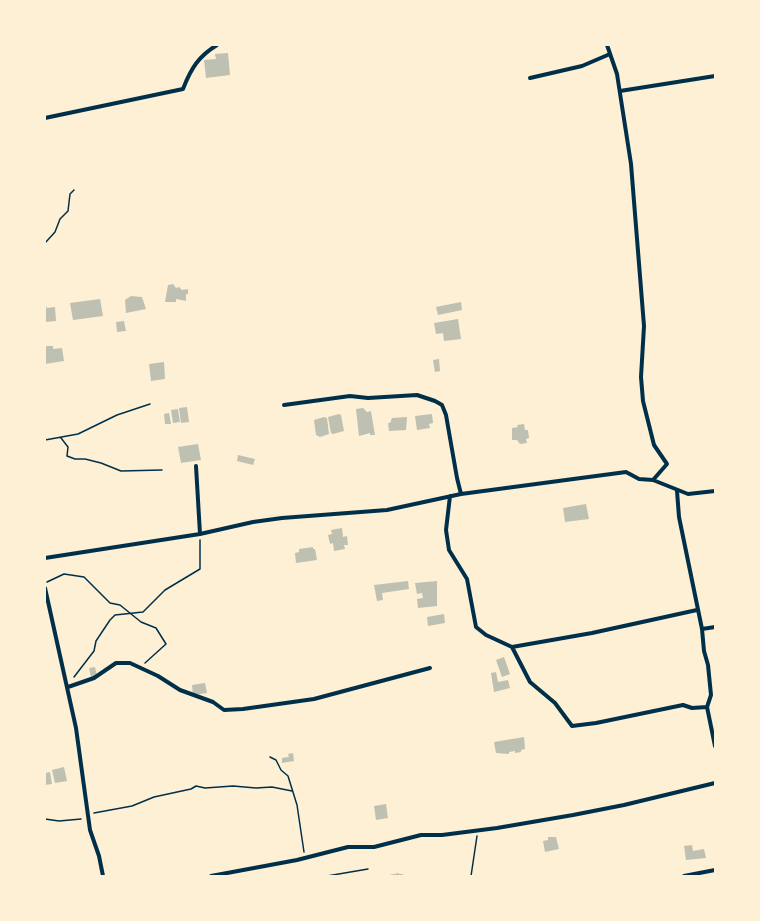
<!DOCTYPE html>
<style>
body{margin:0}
#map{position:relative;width:760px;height:921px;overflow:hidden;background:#fdf0d5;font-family:Barlow,sans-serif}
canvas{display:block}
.frame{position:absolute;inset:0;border:46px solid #fdf0d5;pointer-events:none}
</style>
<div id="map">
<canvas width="760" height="921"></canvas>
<div class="frame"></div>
</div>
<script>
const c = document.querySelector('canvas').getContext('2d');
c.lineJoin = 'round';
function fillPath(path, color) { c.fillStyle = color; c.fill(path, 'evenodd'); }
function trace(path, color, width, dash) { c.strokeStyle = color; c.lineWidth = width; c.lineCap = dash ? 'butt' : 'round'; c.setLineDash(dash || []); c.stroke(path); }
const building = new Path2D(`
 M 228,53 L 230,75 L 206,78 L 204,60 L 216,59 L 215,54 Z
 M 173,284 L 176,288 L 179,287 L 182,290 L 188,289 L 188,294 L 186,294 L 186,301 L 176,299 L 176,302 L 165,302 L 168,285 Z
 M 131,296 L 142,297 L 146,309 L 126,313 L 125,300 Z
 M 100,299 L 103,316 L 73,320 L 70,303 Z
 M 461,302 L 462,310 L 438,315 L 436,307 Z
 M 45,304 L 47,308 L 55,307 L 56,321 L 45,322 Z
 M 458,319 L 461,339 L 444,341 L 443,333 L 436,334 L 434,323 Z
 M 124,321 L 126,331 L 117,332 L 116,322 Z
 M 45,346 L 53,346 L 53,349 L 62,348 L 64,361 L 45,364 Z
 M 439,359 L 440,371 L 435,372 L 433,360 Z
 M 164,362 L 165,379 L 151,381 L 149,364 Z
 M 187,407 L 189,422 L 181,423 L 179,408 Z
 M 363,408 L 367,412 L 371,411 L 375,435 L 370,435 L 370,433 L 359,436 L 356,409 Z
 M 178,409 L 180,422 L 173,423 L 171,410 Z
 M 169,413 L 171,424 L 165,424 L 164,414 Z
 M 339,414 L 341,415 L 344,431 L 333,434 L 331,433 L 328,417 Z
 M 432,414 L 433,423 L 429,424 L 430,428 L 417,430 L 415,416 Z
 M 324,417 L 327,418 L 329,434 L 320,437 L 316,435 L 314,420 Z
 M 407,417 L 406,430 L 389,431 L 388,423 L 390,423 L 392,418 Z
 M 524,424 L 525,430 L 528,430 L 529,438 L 526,439 L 527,443 L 520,444 L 517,440 L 512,440 L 512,428 L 518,427 L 517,425 Z
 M 198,444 L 201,460 L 181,463 L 178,447 Z
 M 238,455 L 255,459 L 253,465 L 237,461 Z
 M 586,504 L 589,519 L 565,522 L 563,508 Z
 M 342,528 L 343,537 L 347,536 L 348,545 L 344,545 L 345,549 L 334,551 L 333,543 L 330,544 L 328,535 L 332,534 L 331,530 Z
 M 313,547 L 313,549 L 315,549 L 317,560 L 296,563 L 295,553 L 299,552 L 299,549 Z
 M 408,581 L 409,589 L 382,593 L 383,600 L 377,601 L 374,585 Z
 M 437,581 L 437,606 L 418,608 L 417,599 L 423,598 L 422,593 L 417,594 L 415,583 Z
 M 444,614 L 445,623 L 428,626 L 427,617 Z
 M 504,657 L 510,674 L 502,677 L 496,660 Z
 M 95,667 L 97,676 L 91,677 L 89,668 Z
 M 496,672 L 498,682 L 508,680 L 510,688 L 494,692 L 491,673 Z
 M 205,683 L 207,693 L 193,695 L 192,685 Z
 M 524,737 L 525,749 L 521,750 L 521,752 L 515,753 L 515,751 L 509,752 L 509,754 L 496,753 L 494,742 Z
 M 293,753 L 294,761 L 282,763 L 282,758 L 289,757 L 288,754 Z
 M 64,767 L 67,781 L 55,783 L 52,770 Z
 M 50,772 L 52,784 L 45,785 L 45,773 Z
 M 386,804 L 388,818 L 376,820 L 374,806 Z
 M 548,837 L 556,837 L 559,849 L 545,852 L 543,841 L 548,840 Z
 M 692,845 L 693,851 L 704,849 L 706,858 L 686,860 L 684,846 Z
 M 399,873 L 399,874 L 403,874 L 403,876 L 384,876 Z`);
const path = new Path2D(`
 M 45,243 L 55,232 L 60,219 L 68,211 L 70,194 L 74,190
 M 61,438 L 68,447 L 67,456 L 75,459 L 85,459 L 101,463 L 121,471 L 162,470
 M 45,440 L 78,434 L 117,415 L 150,404
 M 47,582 L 64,574 L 84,577 L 110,603 L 120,605 L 141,622 L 156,628 L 166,644 L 145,663
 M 74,677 L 94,651 L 96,641 L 110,620 L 115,615 L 143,612 L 165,590 L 200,569 L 200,540
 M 270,757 L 276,760 L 281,770 L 288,776 L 297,805 L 304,852
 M 94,813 L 132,806 L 154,797 L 191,789 L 196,786 L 205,788 L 233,786 L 256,788 L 272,787 L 292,791
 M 45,819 L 59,821 L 81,819
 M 327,876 L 368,869
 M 471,876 L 477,836`);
const minor = new Path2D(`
 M 607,45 L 617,74 L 631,164 L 644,326 L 641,377 L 643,401 L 654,445 L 667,464 L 653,480
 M 530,78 L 582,66 L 610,54
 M 620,91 L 715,76
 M 45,118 L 183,89 C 191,68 199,56 217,45
 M 284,405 L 350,396 L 368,398 L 417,395 L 435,401 L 442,405 L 446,415 L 457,478 L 461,494
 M 196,466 L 200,534
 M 677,491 L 679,517 L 702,629 L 704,651 L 708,665 L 711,695 L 707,707 L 715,746
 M 450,496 L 446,530 L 449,550 L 467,579 L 476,627 L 486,635 L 512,647 L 530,682 L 555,703 L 572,726 L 596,723 L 683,705 L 692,708 L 707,707
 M 45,558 L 200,534 L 253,522 L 282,518 L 387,510 L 461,494 L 626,472 L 639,479 L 653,480 L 688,494 L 715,491
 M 45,588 L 76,728 L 90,830 L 99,856 L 103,876
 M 702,629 L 715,627
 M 512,647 L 592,633 L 697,610
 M 68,687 L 94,678 L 116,663 L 130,663 L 158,676 L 180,690 L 213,702 L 224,710 L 243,709 L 314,699 L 430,668
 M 211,876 L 297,860 L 348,847 L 374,847 L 421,835 L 442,835 L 497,828 L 573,815 L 624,805 L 715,783
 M 684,876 L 715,870`);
fillPath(building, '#bec0b2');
trace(path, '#003049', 1.5);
trace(minor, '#003049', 4);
</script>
